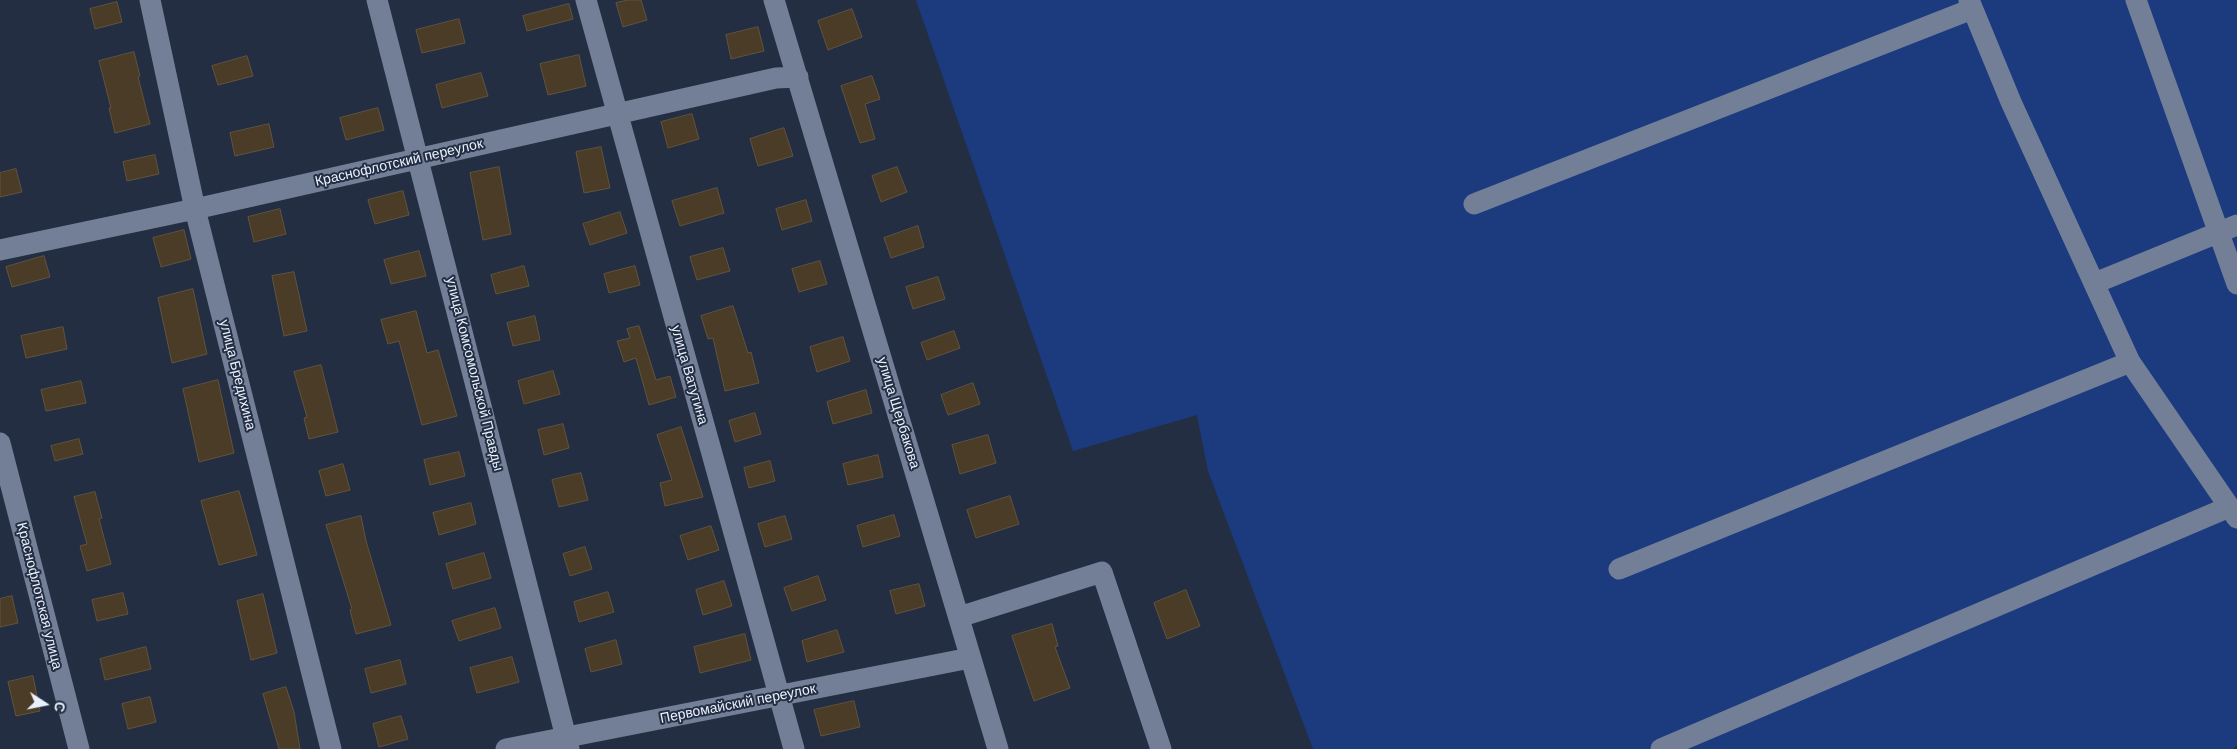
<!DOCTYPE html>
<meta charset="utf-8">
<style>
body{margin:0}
#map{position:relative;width:2237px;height:749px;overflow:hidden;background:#232e42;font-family:Helvetica,sans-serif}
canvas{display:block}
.north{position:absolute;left:20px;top:679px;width:50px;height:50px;-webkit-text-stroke:4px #232e42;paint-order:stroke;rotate:101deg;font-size:14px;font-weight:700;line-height:20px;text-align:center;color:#e9f0fe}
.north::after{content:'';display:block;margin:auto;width:18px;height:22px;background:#e9f0fe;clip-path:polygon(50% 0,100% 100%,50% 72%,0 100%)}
</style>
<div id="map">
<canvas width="2237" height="749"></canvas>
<div class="north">С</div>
</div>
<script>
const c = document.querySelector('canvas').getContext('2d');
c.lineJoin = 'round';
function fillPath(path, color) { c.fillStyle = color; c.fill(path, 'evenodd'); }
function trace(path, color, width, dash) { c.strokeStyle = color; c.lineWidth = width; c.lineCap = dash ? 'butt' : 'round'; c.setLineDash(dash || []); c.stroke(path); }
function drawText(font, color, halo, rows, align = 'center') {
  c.font = font + ' Helvetica,sans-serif'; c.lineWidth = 4; c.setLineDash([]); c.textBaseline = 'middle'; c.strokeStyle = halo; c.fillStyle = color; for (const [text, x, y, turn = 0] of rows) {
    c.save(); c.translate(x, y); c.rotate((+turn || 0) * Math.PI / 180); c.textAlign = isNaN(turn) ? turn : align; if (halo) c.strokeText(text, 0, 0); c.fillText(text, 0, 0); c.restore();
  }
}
const green = new Path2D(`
 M 916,0 L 2237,0 L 2237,745 L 2233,749 L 1313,749 L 1208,471 L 1197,415 L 1073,451 Z`);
const building = new Path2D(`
 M 628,0 L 641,0 L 647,20 L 623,27 L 616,3 Z
 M 117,2 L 122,22 L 95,29 L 90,9 Z
 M 569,4 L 573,19 L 527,31 L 523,16 Z
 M 852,9 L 862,37 L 828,50 L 818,21 Z
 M 459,19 L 465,43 L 422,53 L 416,30 Z
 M 758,27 L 764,51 L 731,59 L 726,35 Z
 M 134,52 L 140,76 L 138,77 L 150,124 L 115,133 L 109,108 L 111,108 L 99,61 Z
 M 579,55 L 586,86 L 548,95 L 540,64 Z
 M 247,56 L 253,76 L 218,85 L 212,66 Z
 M 481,73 L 488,96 L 442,108 L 436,85 Z
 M 872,76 L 880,99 L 865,104 L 875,139 L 860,143 L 841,86 Z
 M 378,108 L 384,130 L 346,140 L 340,118 Z
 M 692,114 L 699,139 L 668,148 L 661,122 Z
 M 269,124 L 274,147 L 235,156 L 230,133 Z
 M 784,128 L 793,156 L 758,166 L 750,139 Z
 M 601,147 L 610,188 L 584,193 L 576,152 Z
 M 155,155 L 159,174 L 127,181 L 123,162 Z
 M 499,167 L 511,234 L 483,240 L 470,173 Z
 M 897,167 L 907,192 L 881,202 L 872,176 Z
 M 16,169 L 22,192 L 0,197 L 0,173 Z
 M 717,188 L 724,213 L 680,226 L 672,201 Z
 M 403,191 L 409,215 L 375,224 L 368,200 Z
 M 806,200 L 812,221 L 782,230 L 776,209 Z
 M 280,209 L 286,234 L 254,242 L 248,217 Z
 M 620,212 L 627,233 L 590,245 L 583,224 Z
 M 918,226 L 924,247 L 891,258 L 884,238 Z
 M 184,230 L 191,259 L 161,267 L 153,238 Z
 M 723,248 L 730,271 L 697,280 L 690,257 Z
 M 419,251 L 426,276 L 391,284 L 384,260 Z
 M 44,256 L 50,277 L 12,287 L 6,267 Z
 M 820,261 L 827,284 L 799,292 L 792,269 Z
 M 524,266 L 529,286 L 496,294 L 491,275 Z
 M 635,266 L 640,285 L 609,293 L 604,274 Z
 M 294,272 L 307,331 L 284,336 L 272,276 Z
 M 938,277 L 945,299 L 913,309 L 906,287 Z
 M 193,289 L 207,354 L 172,363 L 158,298 Z
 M 733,306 L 748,353 L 751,352 L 759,383 L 725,391 L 713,338 L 708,339 L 701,316 Z
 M 416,311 L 427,353 L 438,350 L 457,416 L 422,425 L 399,341 L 388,344 L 381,320 Z
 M 535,316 L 540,340 L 513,346 L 507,323 Z
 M 639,326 L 656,380 L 670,376 L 676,397 L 649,405 L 636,358 L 624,362 L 617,341 L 630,338 L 627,329 Z
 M 63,327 L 67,349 L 26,358 L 21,336 Z
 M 954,331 L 960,348 L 927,360 L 921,343 Z
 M 843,337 L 850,361 L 817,372 L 810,347 Z
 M 321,365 L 338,432 L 309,439 L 304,418 L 307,417 L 294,372 Z
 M 553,371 L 560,394 L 524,404 L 518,381 Z
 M 218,380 L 234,453 L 199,462 L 183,389 Z
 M 81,381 L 86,403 L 46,411 L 41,390 Z
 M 973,383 L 980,404 L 948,415 L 941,395 Z
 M 866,390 L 872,413 L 833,424 L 827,402 Z
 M 755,413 L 761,434 L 735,442 L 729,421 Z
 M 563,424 L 569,448 L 544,455 L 538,430 Z
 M 681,427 L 703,497 L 665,506 L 660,483 L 672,480 L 657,435 Z
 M 988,435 L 996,463 L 960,474 L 952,445 Z
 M 79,439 L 83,454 L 55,461 L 51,446 Z
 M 459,452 L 465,476 L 430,485 L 424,460 Z
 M 878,455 L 883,477 L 848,485 L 843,464 Z
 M 770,461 L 775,481 L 749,488 L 744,468 Z
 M 343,464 L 350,490 L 326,496 L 319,471 Z
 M 581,473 L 588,500 L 559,507 L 552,480 Z
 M 239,491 L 257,555 L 219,565 L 201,501 Z
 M 95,492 L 102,518 L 99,519 L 111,564 L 87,571 L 80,546 L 87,544 L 74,497 Z
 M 1010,496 L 1019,524 L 976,538 L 967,510 Z
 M 471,503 L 476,524 L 439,535 L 433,513 Z
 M 894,515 L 900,536 L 863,547 L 857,526 Z
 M 361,516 L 366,541 L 391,625 L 356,634 L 350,610 L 352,609 L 326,525 Z
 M 785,516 L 792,539 L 765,547 L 758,524 Z
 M 711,526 L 719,550 L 688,560 L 680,536 Z
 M 585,547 L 592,569 L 570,576 L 563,554 Z
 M 484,553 L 491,578 L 453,589 L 446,564 Z
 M 818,576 L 826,600 L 792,611 L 784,588 Z
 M 724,581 L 732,606 L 703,615 L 696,590 Z
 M 919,584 L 925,606 L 896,614 L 890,591 Z
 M 1186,590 L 1200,626 L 1167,639 L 1154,603 Z
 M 608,592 L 614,612 L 579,622 L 574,602 Z
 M 123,593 L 128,614 L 97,621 L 92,600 Z
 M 263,594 L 277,653 L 251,660 L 237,601 Z
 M 12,596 L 18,623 L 0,627 L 0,599 Z
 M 495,608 L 501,628 L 459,641 L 452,621 Z
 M 1052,624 L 1058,646 L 1055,647 L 1070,688 L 1034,701 L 1012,636 Z
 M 837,630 L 844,652 L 807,662 L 802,641 Z
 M 745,634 L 751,660 L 700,673 L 694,647 Z
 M 616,640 L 622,664 L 591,672 L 585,649 Z
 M 146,647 L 151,669 L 105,680 L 100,659 Z
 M 512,657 L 519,682 L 477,693 L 470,668 Z
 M 400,660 L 406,684 L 371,693 L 365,669 Z
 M 33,676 L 40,711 L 16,716 L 8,682 Z
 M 286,687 L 294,712 L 300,749 L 279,749 L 263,694 Z
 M 150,697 L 156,722 L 128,729 L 122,704 Z
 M 854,701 L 860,727 L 821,736 L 814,710 Z
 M 401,716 L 408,739 L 379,747 L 373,724 Z`);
const minor = new Path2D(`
 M 150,0 L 195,209 L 331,749
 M 377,0 L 569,749
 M 586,0 L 794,749
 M 774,0 L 998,749
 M 1969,0 L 2011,102 L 2130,362 L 2237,518
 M 2136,0 L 2237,284
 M 1474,204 L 1972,9
 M 0,250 L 195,209 L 776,78 L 798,77
 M 2095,283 L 2237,225
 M 0,443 L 79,749
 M 1619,569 L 2130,362
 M 959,617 L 1102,572 L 1161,749
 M 506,749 L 970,658
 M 1661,749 L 2229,507`);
const streetNames = [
 ["Краснофлотский переулок",399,163,-13],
 ["улица Комсомольской Правды",474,374,76],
 ["улица Бредихина",237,375,76],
 ["улица Ватутина",689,375,74],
 ["улица Щербакова",898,413,73],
 ["Краснофлотская улица",39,596,76],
 ["Первомайский переулок",738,704,-11]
];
fillPath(green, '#1c3b7f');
fillPath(building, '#4a3c26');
trace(building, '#62533d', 1);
trace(minor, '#727f97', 21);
drawText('14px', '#e9f0fe', '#232e42', streetNames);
</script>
